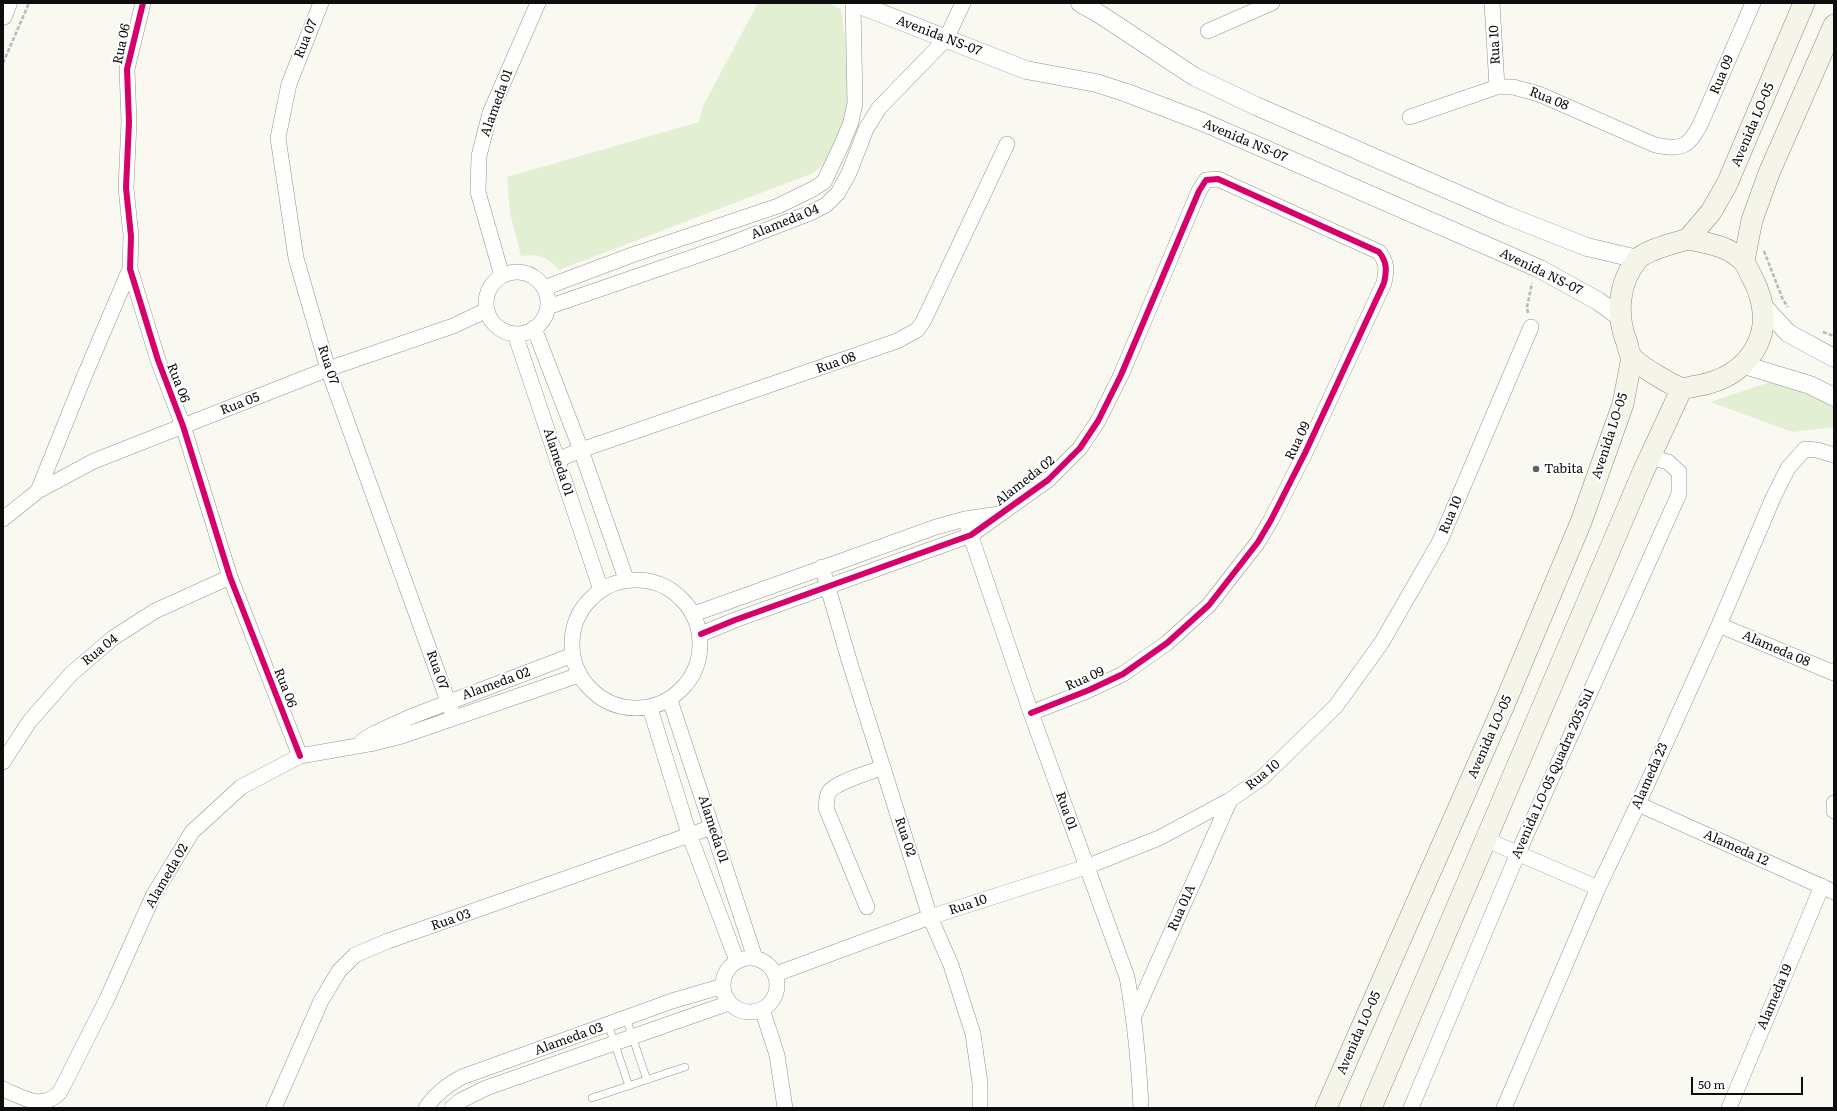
<!DOCTYPE html>
<style>
body{margin:0}
#map{position:relative;width:1837px;height:1111px;overflow:hidden;background:#faf9f1;font-family:Literata,serif}
canvas{display:block}
.frame{position:absolute;inset:0;border:4px solid #0d0d0d;pointer-events:none}
.scale{position:absolute;left:1691px;top:1077px;width:112px;height:18px;box-sizing:border-box;border:2px solid #0d0d0d;border-top:0;padding-left:5px;font-size:12px;line-height:14px;white-space:nowrap;color:#0d0d0d;-webkit-text-stroke:3px #fff;paint-order:stroke}
</style>
<div id="map">
<canvas width="1837" height="1111"></canvas>
<div class="frame"></div>
<div class="scale">50 m</div>
</div>
<script>
const c = document.querySelector('canvas').getContext('2d');
c.lineJoin = 'round';
function fillPath(path, color) { c.fillStyle = color; c.fill(path, 'evenodd'); }
function trace(path, color, width, dash) { c.strokeStyle = color; c.lineWidth = width; c.lineCap = dash ? 'butt' : 'round'; c.setLineDash(dash || []); c.stroke(path); }
function drawText(font, color, halo, rows, align = 'center') {
  c.font = font + ' Literata,serif'; c.lineWidth = 4; c.setLineDash([]); c.textBaseline = 'middle'; c.strokeStyle = halo; c.fillStyle = color; for (const [text, x, y, turn = 0] of rows) {
    c.save(); c.translate(x, y); c.rotate((+turn || 0) * Math.PI / 180); c.textAlign = isNaN(turn) ? turn : align; if (halo) c.strokeText(text, 0, 0); c.fillText(text, 0, 0); c.restore();
  }
}
const green = new Path2D(`
 M 758,3 L 829,3 L 841,9 L 851,82 L 853,111 L 836,156 L 813,173 L 559,270 C 546,256 539,254 521,256 L 510,213 L 507,177 L 699,122 L 703,106 Z
 M 1782,378 L 1834,393 L 1834,427 L 1793,432 L 1710,402 Z`);
const path = new Path2D(`
 M 3,63 L 29,3
 M 1764,251 L 1783,300 L 1788,307
 M 1528,313 L 1527,307 L 1532,283
 M 1823,332 L 1834,336`);
const service = new Path2D(`
 M 626,1018 L 647,1080
 M 608,1024 L 629,1086
 M 592,1098 L 685,1067`);
const minor = new Path2D(`
 M 143,3 L 127,69 L 129,122 L 126,188 L 131,236 L 130,269 L 158,360 L 183,426 L 230,577 L 300,756
 M 321,3 L 289,84 L 278,138 L 296,258 L 328,369 L 454,718
 M 1492,3 L 1497,87
 M 1208,31 L 1272,3
 M 1410,117 L 1497,87 L 1513,87 L 1539,94 L 1655,145 C 1681,150 1688,148 1700,125 L 1753,3
 M486 303a31 31 0 1 1 62 0a31 31 0 1 1-62 0Z
 M 502,276 L 478,192 L 479,156 L 490,113 L 538,3
 M 544,288 L 632,255 L 778,206 L 813,189 L 824,182 L 842,144 L 851,122 L 855,103 L 853,3
 M 548,307 L 722,247 L 810,213 L 826,205 L 838,193 L 849,173 L 866,129 L 879,108 L 946,39 L 963,3
 M 534,328 L 581,450 L 626,579
 M 515,334 L 601,590
 M 557,460 L 581,450 L 897,341 L 917,330 L 923,322 L 1007,144
 M 38,491 L 84,377 L 130,269
 M 3,519 L 38,491 L 94,461 L 328,369 L 453,326 L 487,310
 M 965,519 L 1031,713 L 1127,977 C 1135,1021 1139,1064 1141,1108
 M 822,567 L 849,660 L 930,917 L 951,965 L 973,1034 L 980,1083 L 980,1108
 M572 644a64 64 0 1 1 128 0a64 64 0 1 1-128 0Z
 M 694,614 L 936,527 L 965,519 L 999,514
 M 1719,625 L 1834,673
 M 701,634 L 735,620 L 971,535 L 1048,480 L 1080,448 L 1098,421 L 1121,375 L 1199,191 L 1206,180 L 1218,179 L 1379,252 C 1387,262 1387,270 1384,283 L 1305,453 L 1271,520 L 1258,542 L 1209,605 L 1167,643 L 1123,674 L 1089,690 L 1031,713
 M 670,700 L 755,958
 M 650,708 L 689,834 L 737,961
 M 362,741 L 375,733 L 410,717 L 573,655
 M 3,762 L 29,722 L 71,674 L 113,638 L 155,611 L 230,577
 M 1834,803 L 1834,811
 M 1638,804 L 1834,892
 M 1487,840 L 1598,888
 M 867,907 L 826,808 C 827,803 826,797 829,792 C 837,781 870,773 883,767
 M723 985a27 27 0 1 1 54 0a27 27 0 1 1-54 0Z
 M 776,974 L 930,917 L 1086,867 L 1159,838 L 1230,800 L 1263,777 L 1336,706 L 1382,642 L 1440,541 L 1531,327
 M 762,1009 L 777,1055 L 785,1108
 M 1134,1016 L 1230,800
 M 3,1089 C 24,1098 42,1111 60,1092 L 106,1001 L 153,896 L 192,832 L 241,787 L 300,756 L 374,743 L 402,736 L 579,675
 M 274,1108 L 321,1001 L 339,971 L 355,955 L 388,941 L 712,827
 M 426,1108 C 435,1094 447,1085 462,1077 L 672,1001 L 723,986
 M 452,1108 L 460,1101 L 486,1088 L 729,1003
 M 1411,1108 L 1518,853 L 1679,494 L 1679,472 L 1668,462 L 1650,457
 M 1504,1108 L 1598,888 L 1638,804 L 1719,625 L 1773,498 L 1788,468 L 1805,449 L 1817,450 L 1834,455
 M 1729,1108 L 1822,886`);
const tertiary = new Path2D(`
 M 855,3 L 1026,70 L 1096,83 L 1127,93 L 1203,122 L 1540,269 L 1598,301 L 1620,317
 M 1080,3 L 1101,15 L 1195,77 L 1256,106 L 1508,216 L 1587,247 L 1638,259
 M 3,16 L 8,3
 M 1764,307 L 1788,333 L 1834,358
 M 1744,365 L 1810,385 L 1834,397`);
const secondary = new Path2D(`
 M 1688,239 C 1707,243 1729,246 1743,261 C 1747,265 1749,272 1752,277 C 1764,300 1769,325 1755,349 C 1742,371 1721,382 1696,386 C 1691,387 1685,389 1681,388 C 1671,385 1638,365 1632,357 C 1629,354 1628,347 1627,343 C 1616,316 1618,283 1637,260 C 1645,250 1675,243 1688,239 Z
 M 1688,239 L 1711,212 L 1727,184 L 1804,3
 M 1744,261 L 1752,220 L 1769,173 L 1834,25
 M 1326,1108 L 1504,705 L 1581,522 L 1623,404 L 1632,357
 M 1371,1108 L 1643,472 L 1682,388`);
const cycleway = new Path2D(`
 M 143,3 L 127,69 L 129,122 L 126,188 L 131,236 L 130,269 L 158,360 L 183,426 L 230,577 L 300,756
 M 701,634 L 735,620 L 971,535 L 1048,480 L 1080,448 L 1098,421 L 1121,375 L 1199,191 L 1206,180 L 1218,179 L 1379,252 C 1387,262 1387,270 1384,283 L 1305,453 L 1271,520 L 1258,542 L 1209,605 L 1167,643 L 1123,674 L 1089,690 L 1031,713`);
const markers = [
 [1536,469,4,"#60605d"]
];
const streetNames = [
 ["Avenida NS-07",939,36,21],
 ["Rua 07",306,39,-68],
 ["Rua 06",122,44,-78],
 ["Rua 10",1495,45,-93],
 ["Rua 09",1722,75,-67],
 ["Rua 08",1549,99,22],
 ["Alameda 01",497,103,-70],
 ["Avenida LO-05",1753,125,-67],
 ["Avenida NS-07",1245,141,23],
 ["Alameda 04",785,222,-22],
 ["Avenida NS-07",1541,272,26],
 ["Rua 08",836,363,-19],
 ["Rua 07",328,365,72],
 ["Rua 06",178,383,69],
 ["Rua 05",240,404,-21],
 ["Avenida LO-05",1610,436,-72],
 ["Rua 09",1298,441,-64],
 ["Alameda 01",558,462,72],
 ["Alameda 02",1025,481,-38],
 ["Rua 10",1451,515,-67],
 ["Alameda 08",1776,649,23],
 ["Rua 04",100,650,-39],
 ["Rua 07",437,670,70],
 ["Rua 09",1085,679,-24],
 ["Alameda 02",496,684,-20],
 ["Rua 06",285,688,69],
 ["Avenida LO-05",1490,737,-66],
 ["Avenida LO-05 Quadra 205 Sul",1553,774,-66],
 ["Rua 10",1263,775,-39],
 ["Alameda 23",1650,776,-66],
 ["Rua 01",1066,811,70],
 ["Alameda 01",713,829,72],
 ["Rua 02",905,837,72],
 ["Alameda 12",1736,848,24],
 ["Alameda 02",167,876,-60],
 ["Rua 10",968,905,-18],
 ["Rua 01A",1182,908,-66],
 ["Rua 03",451,920,-19],
 ["Alameda 19",1775,997,-67],
 ["Avenida LO-05",1359,1033,-66],
 ["Alameda 03",569,1039,-20]
];
const poiNames = [
 ["Tabita",1544,469]
];
fillPath(green, '#e2efd2');
trace(service, '#949390', 8);
trace(minor, '#949390', 16);
trace(tertiary, '#949390', 19);
trace(secondary, '#8a8a86', 22);
trace(path, '#b8b8b6', 2.5, [4, 2]);
trace(service, '#fefefd', 7);
trace(minor, '#fefefd', 15);
trace(tertiary, '#fefefd', 18);
trace(secondary, '#f4f4e9', 21);
trace(cycleway, '#d6006c', 6);
for (const [x, y, r, color] of markers) { const dot = new Path2D(); dot.arc(x, y, r, 0, 2 * Math.PI); c.fillStyle = color; c.fill(dot); trace(dot, '#fff', 1.5); }
drawText('13px', '#0d0d0d', '#fff', streetNames);
drawText('13px', '#0d0d0d', '#fff', poiNames, 'left');
</script>
